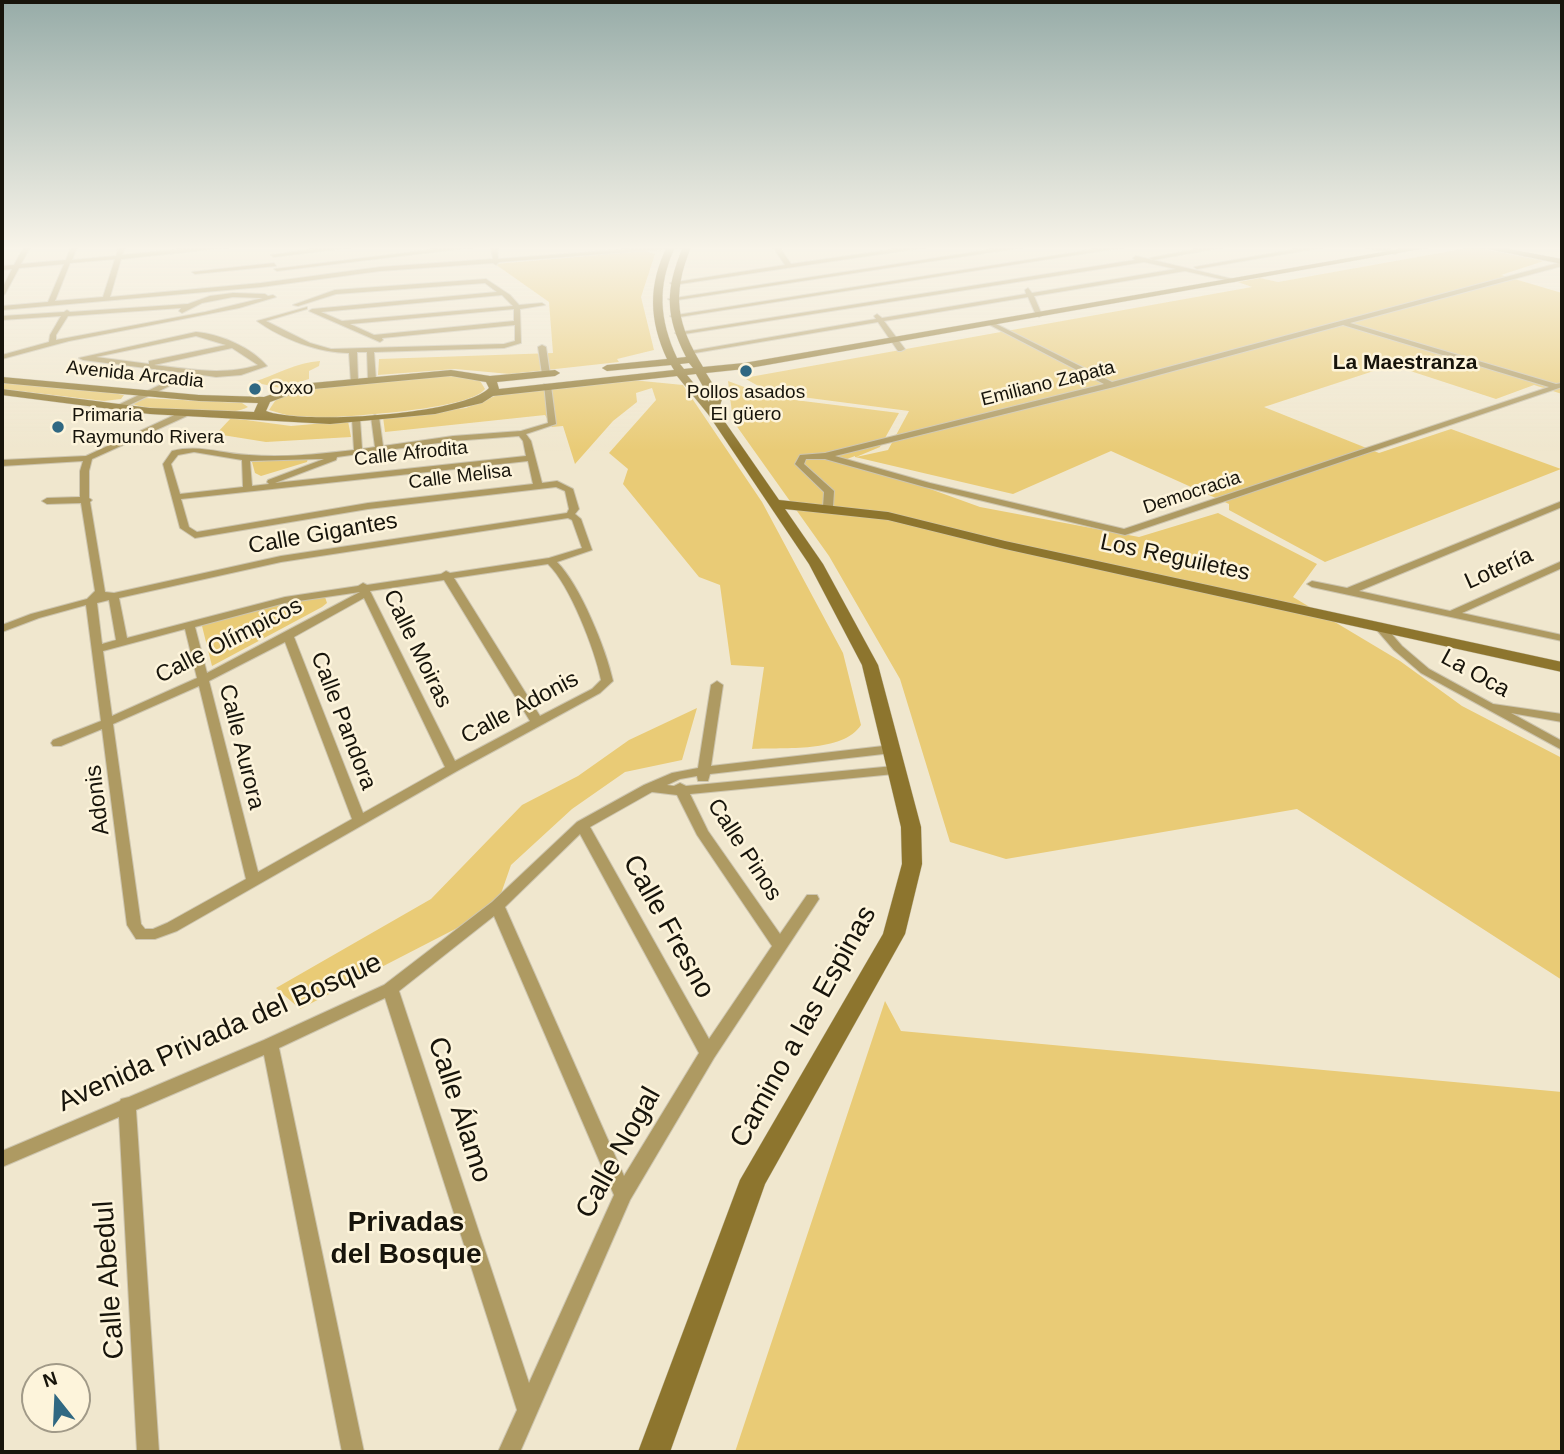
<!DOCTYPE html>
<meta charset="utf-8">
<style>
body{margin:0}
#map{position:relative;width:1564px;height:1454px;overflow:hidden;background:#f0e7ce;font-family:Arial,sans-serif}
canvas{display:block}
.frame{position:absolute;inset:0;border:4px solid #17140b;pointer-events:none}
.north{position:absolute;left:21px;top:1363px;width:70px;height:70px;box-sizing:border-box;background:#fdf4db;border:2px solid #a19a88;border-radius:50%;rotate:342deg;font-size:19px;font-weight:700;line-height:28px;text-align:center;color:#17140b}
.north::after{content:'';display:block;margin:auto;width:24px;height:32px;background:#306882;clip-path:polygon(50% 0,100% 100%,50% 72%,0 100%)}
</style>
<div id="map">
<canvas width="1564" height="1454"></canvas>
<div class="frame"></div>
<div class="north">N</div>
</div>
<script>
const c = document.querySelector('canvas').getContext('2d');
c.lineJoin = 'round';
function fillPath(path, color) { c.fillStyle = color; c.fill(path, 'evenodd'); }
function trace(path, color, width, dash) { c.strokeStyle = color; c.lineWidth = width; c.lineCap = dash ? 'butt' : 'round'; c.setLineDash(dash || []); c.stroke(path); }
function drawText(font, color, halo, rows, align = 'center') {
  c.font = font + ' Arial,sans-serif'; c.lineWidth = 5; c.setLineDash([]); c.textBaseline = 'middle'; c.strokeStyle = halo; c.fillStyle = color; for (const [text, x, y, turn = 0] of rows) {
    c.save(); c.translate(x, y); c.rotate((+turn || 0) * Math.PI / 180); c.textAlign = isNaN(turn) ? turn : align; if (halo) c.strokeText(text, 0, 0); c.fillText(text, 0, 0); c.restore();
  }
}
const green = new Path2D(`
 M 1473,247 L 1544,261 L 1501,275 L 1562,293 L 1562,394 L 1534,385 L 1496,399 L 1392,365 L 1264,407 L 1379,453 L 1451,429 L 1561,469 L 1325,562 L 1229,510 L 1229,504 L 1111,451 L 1013,494 L 855,457 L 855,456 L 847,459 L 980,507 L 1139,537 L 1218,513 L 1317,564 L 1293,597 L 1400,661 L 1462,706 L 1562,758 L 1562,980 L 1297,809 L 1006,859 L 950,842 L 900,679 L 829,556 L 733,421 L 728,381 L 771,397 L 899,413 L 880,447 L 856,457 L 888,450 L 909,411 L 771,393 L 744,378 L 1252,287 L 1238,282 L 1260,278 L 1278,282 Z
 M 645,251 L 655,254 L 641,297 L 654,350 L 617,359 L 619,362 L 510,374 L 455,369 L 378,375 L 379,359 L 553,353 L 549,302 L 495,264 Z
 M 320,361 L 319,366 L 309,371 L 309,379 L 280,388 L 253,382 C 276,375 297,362 320,361 Z
 M 447,374 L 479,379 L 485,389 C 468,411 343,416 310,419 L 300,419 L 269,410 L 277,398 L 295,391 Z
 M 632,380 L 683,385 L 762,502 L 843,653 L 861,725 C 843,753 784,747 752,749 L 764,667 L 731,665 L 720,585 L 699,577 L 623,484 L 628,469 L 609,453 L 656,400 L 652,388 L 636,393 L 637,402 L 613,421 L 575,464 L 563,426 L 552,427 L 545,415 L 385,432 L 383,417 L 466,408 L 502,393 Z
 M 7,383 L 77,387 L 124,395 L 121,399 L 104,401 L 2,389 L 2,385 Z
 M 144,398 L 242,403 L 248,407 C 229,418 154,411 132,404 Z
 M 231,418 L 291,426 L 348,421 L 351,437 L 266,442 L 216,434 Z
 M 308,458 L 307,462 L 261,476 L 255,473 L 252,462 Z
 M 325,597 L 327,603 L 322,607 L 212,666 L 201,622 L 281,602 Z
 M 697,708 L 682,760 L 625,772 L 572,809 L 511,865 L 496,908 L 300,1009 L 276,988 L 431,899 L 522,805 L 578,776 L 629,740 Z
 M 885,1001 L 901,1031 L 1562,1092 L 1562,1452 L 735,1452 Z`);
const street = new Path2D(`
 M 24,247 L 30,247 L 21,264 L 66,260 L 71,247 L 77,247 L 72,260 L 116,256 L 119,247 L 125,247 L 122,255 L 207,247 L 230,247 L 121,259 L 110,297 L 261,283 L 380,267 L 493,259 L 491,247 L 497,247 L 498,259 L 660,247 L 689,247 L 499,262 L 496,265 L 493,263 L 380,271 L 261,287 L 2,310 L 2,306 L 48,302 L 64,264 L 19,268 L 5,294 L 2,296 L 2,289 L 12,269 L 2,270 L 2,266 L 14,265 ZM 115,259 L 103,297 L 55,301 L 70,263 Z
 M 331,247 L 352,247 L 274,257 L 271,255 Z
 M 454,247 L 474,247 L 277,271 L 274,269 Z
 M 773,247 L 779,247 L 791,264 L 911,247 L 927,247 L 673,285 L 670,283 L 785,265 Z
 M 1008,247 L 1024,247 L 671,301 L 668,299 Z
 M 1110,247 L 1125,247 L 673,318 L 670,316 Z
 M 1208,247 L 1223,247 L 1153,260 L 1150,258 Z
 M 1309,247 L 1324,247 L 1197,269 L 1194,267 Z
 M 1365,247 L 1379,247 L 1399,252 L 1396,254 Z
 M 1136,256 L 1237,280 L 1234,282 L 1185,271 L 1034,296 L 1042,315 L 1039,317 L 1036,315 L 1028,297 L 884,321 L 905,349 L 901,351 L 898,351 L 878,322 L 689,354 L 685,352 L 876,319 L 874,316 L 877,314 L 882,318 L 1026,294 L 1025,290 L 1028,288 L 1032,293 L 1176,269 L 1144,262 L 678,335 L 675,333 L 1135,260 L 1133,258 Z
 M 1562,262 L 1562,266 L 1350,323 L 1556,384 L 1562,383 L 1562,387 L 1128,534 L 1125,535 L 925,487 L 825,459 L 806,459 L 804,464 L 834,491 L 833,507 L 828,510 L 823,507 L 824,492 L 795,464 L 800,455 L 825,453 L 1104,384 L 988,324 L 988,322 L 992,322 L 1112,382 ZM 1343,325 L 1549,387 L 1124,529 L 930,483 L 835,456 L 1114,387 Z
 M 274,263 L 276,266 L 195,274 L 192,272 Z
 M 486,279 L 510,295 L 519,305 L 542,303 L 545,305 L 520,309 L 521,343 L 504,348 L 374,352 L 376,380 L 372,382 L 368,380 L 367,352 L 357,352 L 358,381 L 351,383 L 349,353 C 319,353 282,339 257,321 L 307,307 L 307,309 L 266,321 L 310,343 L 331,349 L 504,344 L 515,341 L 515,325 L 382,338 L 383,340 L 380,342 L 309,311 L 312,309 L 497,292 L 485,283 L 336,294 L 298,306 L 293,305 L 335,290 ZM 502,295 L 513,306 L 342,321 L 321,312 ZM 514,309 L 514,321 L 374,335 L 350,324 Z
 M 233,293 L 265,294 L 268,296 L 273,295 L 276,297 L 239,308 L 69,341 L 2,359 L 2,355 L 49,342 L 50,335 L 61,316 L 2,320 L 2,316 L 64,312 L 67,310 L 70,312 L 188,304 L 210,296 ZM 233,297 L 263,298 L 205,312 L 56,340 L 56,335 L 68,316 L 181,308 L 179,311 L 182,313 L 202,303 Z
 M 196,332 C 220,334 251,347 267,366 L 241,375 L 216,377 L 195,374 L 121,409 L 118,409 L 118,405 L 185,373 L 83,360 L 79,358 ZM 196,336 L 226,345 L 149,361 L 149,364 L 96,357 ZM 232,348 L 258,365 C 223,376 190,369 154,365 Z
 M 542,345 L 546,347 L 550,374 L 546,376 L 542,374 L 538,347 Z
 M 544,384 L 551,386 L 556,424 L 526,434 L 531,441 L 542,483 L 557,481 L 573,489 L 579,509 L 575,514 L 581,519 L 592,550 L 557,562 C 580,585 606,649 613,681 L 600,693 L 457,771 L 177,931 L 155,939 L 136,939 L 127,925 L 102,729 L 61,746 L 53,746 L 51,743 L 53,740 L 101,721 L 86,605 L 39,618 L 2,632 L 2,625 L 31,614 L 87,599 L 95,591 L 81,503 L 47,504 L 42,501 L 47,498 L 80,497 L 80,471 L 83,461 L 2,466 L 2,460 L 86,456 L 181,412 L 187,412 L 187,416 L 92,459 L 89,471 L 89,498 L 92,500 L 90,502 L 105,592 L 114,593 L 281,556 L 567,513 L 569,509 L 565,491 L 556,487 L 368,509 L 195,538 L 180,528 L 163,464 L 172,451 C 201,444 220,454 249,455 C 284,458 319,454 354,450 L 352,419 L 356,417 L 360,419 L 362,449 L 375,447 L 371,417 L 375,415 L 379,417 L 383,446 L 453,436 L 521,431 L 548,423 ZM 519,436 L 523,441 L 526,456 L 275,483 L 336,460 L 337,457 L 453,441 ZM 194,452 L 242,460 L 243,487 L 180,494 L 171,464 L 178,455 ZM 317,459 L 324,459 L 268,480 L 267,482 L 269,484 L 252,486 L 250,461 ZM 528,461 L 533,484 L 368,503 L 197,532 L 189,527 L 181,499 ZM 568,518 L 572,520 L 582,548 L 549,558 L 450,573 L 446,571 L 441,574 L 367,585 L 363,583 L 358,586 L 285,597 L 127,638 L 119,598 L 281,562 ZM 548,564 C 570,585 595,650 601,680 L 592,689 L 540,716 L 454,578 ZM 444,580 L 530,721 L 455,761 L 370,591 ZM 360,592 L 207,673 L 195,627 L 285,603 ZM 364,598 L 445,767 L 363,813 L 294,637 ZM 109,600 L 116,640 L 102,644 L 97,603 ZM 185,629 L 197,678 L 112,716 L 103,651 ZM 285,642 L 352,819 L 258,872 L 209,681 ZM 199,686 L 246,879 L 167,923 L 153,929 L 145,929 L 141,924 L 113,724 Z
 M 1562,501 L 1562,507 L 1359,591 L 1450,611 L 1562,561 L 1562,568 L 1462,613 L 1562,635 L 1562,641 L 1312,587 L 1307,584 L 1312,581 L 1347,588 Z
 M 1379,623 L 1383,624 L 1402,646 L 1429,669 L 1493,704 L 1562,714 L 1562,722 L 1511,713 L 1562,741 L 1562,750 L 1421,673 L 1394,650 L 1375,628 L 1374,626 Z
 M 717,681 L 723,685 L 711,766 L 892,745 L 898,749 L 892,753 L 710,774 L 708,781 L 698,781 L 697,776 L 680,779 L 667,785 L 674,786 L 680,783 L 686,786 L 894,766 L 900,770 L 894,774 L 690,794 L 708,831 L 780,934 L 807,895 L 817,895 L 819,899 L 714,1058 L 630,1200 L 520,1452 L 498,1452 L 517,1410 L 385,998 L 279,1048 L 364,1452 L 342,1452 L 264,1055 L 136,1110 L 159,1452 L 137,1452 L 119,1117 L 2,1167 L 2,1151 L 120,1101 L 121,1099 L 129,1097 L 264,1040 L 384,985 L 492,902 L 577,822 L 644,785 L 672,773 L 698,768 L 711,685 ZM 652,792 L 677,795 L 697,835 L 772,946 L 709,1039 L 590,827 ZM 580,834 L 699,1053 L 624,1176 L 505,907 ZM 494,916 L 614,1195 L 529,1383 L 399,991 Z`);
const secondary = new Path2D(`
 M 667,247 L 675,247 C 657,286 659,319 677,358 L 686,357 C 665,315 665,290 683,247 L 691,247 C 671,296 677,324 703,367 L 744,363 L 1412,247 L 1431,247 L 744,369 L 706,373 L 722,399 L 718,412 L 779,500 L 888,512 L 1005,541 L 1562,662 L 1562,672 L 1005,549 L 888,520 L 785,509 L 823,564 L 878,665 L 921,827 L 922,864 L 905,934 L 765,1184 L 670,1452 L 638,1452 L 740,1180 L 883,934 L 902,864 L 901,827 L 862,665 L 809,564 L 708,414 L 677,376 L 493,396 L 482,403 L 435,414 L 330,424 L 150,414 L 2,395 L 2,389 L 150,408 L 254,412 L 258,403 L 199,401 L 2,383 L 2,377 L 199,395 L 264,397 L 301,384 L 451,370 L 490,376 L 555,370 L 560,373 L 555,376 L 497,382 L 499,389 L 674,370 L 671,365 L 607,371 L 602,368 L 607,365 L 667,359 C 649,320 648,285 667,247 ZM 689,363 L 693,368 L 684,369 L 680,364 ZM 696,374 L 710,399 L 709,402 L 687,375 ZM 451,376 L 486,382 L 489,388 C 463,415 301,425 266,411 L 270,402 L 303,390 Z
 M 1479,247 L 1497,247 L 1562,259 L 1562,264 Z`);
const markers = [
 [746,371,7,"#306882"],
 [255,389,7,"#306882"],
 [58,427,7,"#306882"]
];
const farStreetnames = [
 ["Avenida Arcadia",135,375,6],
 ["Emiliano Zapata",1048,384,-14],
 ["Calle Afrodita",411,454,-6],
 ["Calle Melisa",460,477,-7],
 ["Democracia",1192,493,-18]
];
const farPoinames = [
 ["Oxxo",269,389],
 ["Pollos asados",746,393,"center"],
 ["El güero",746,415,"center"],
 ["Primaria",72,416],
 ["Raymundo Rivera",72,438]
];
const farNeighbourhoodnames = [
 ["La Maestranza",1405,363]
];
const streetNames = [
 ["Calle Gigantes",323,534,-10],
 ["Los Reguiletes",1175,558,12],
 ["Lotería",1499,569,-24],
 ["Calle Olímpicos",229,641,-27],
 ["Calle Moiras",417,649,64],
 ["La Oca",1475,674,29],
 ["Calle Adonis",520,708,-28],
 ["Calle Pandora",343,721,69],
 ["Calle Aurora",241,747,76],
 ["Adonis",98,800,-97],
 ["Calle Pinos",744,850,57]
];
const nearStreetnames = [
 ["Calle Fresno",668,927,61],
 ["Camino a las Espinas",804,1027,-61],
 ["Avenida Privada del Bosque",220,1033,-24],
 ["Calle Álamo",459,1110,72],
 ["Calle Nogal",619,1153,-61],
 ["Calle Abedul",110,1280,-94]
];
const nearNeighbourhoodnames = [
 ["Privadas",406,1223],
 ["del Bosque",406,1255]
];
fillPath(green, '#e9cb76');
trace(street, '#cdc5af', 2);
trace(secondary, '#cdc5af', 1);
fillPath(street, '#ae9a62');
fillPath(secondary, '#8d752e');
const sky = c.createLinearGradient(0, 0, 0, 451);
sky.addColorStop(0, '#97aca8');
sky.addColorStop(0.55, '#f8f4e9');
sky.addColorStop(1, '#f8f4e900');
c.fillStyle = sky;
c.fillRect(0, 0, 1564, 451);
for (const [x, y, r, color] of markers) { const dot = new Path2D(); dot.arc(x, y, r, 0, 2 * Math.PI); c.fillStyle = color; c.fill(dot); trace(dot, '#fdf4db', 2.5); }
drawText('19px', '#17140b', '#fdf4db', farStreetnames);
drawText('19px', '#17140b', '#fdf4db', farPoinames, 'left');
drawText('bold 21px', '#17140b', '#fdf4db', farNeighbourhoodnames);
drawText('23px', '#17140b', '#fdf4db', streetNames);
drawText('28px', '#17140b', '#fdf4db', nearStreetnames);
drawText('bold 28px', '#17140b', '#fdf4db', nearNeighbourhoodnames);
</script>
